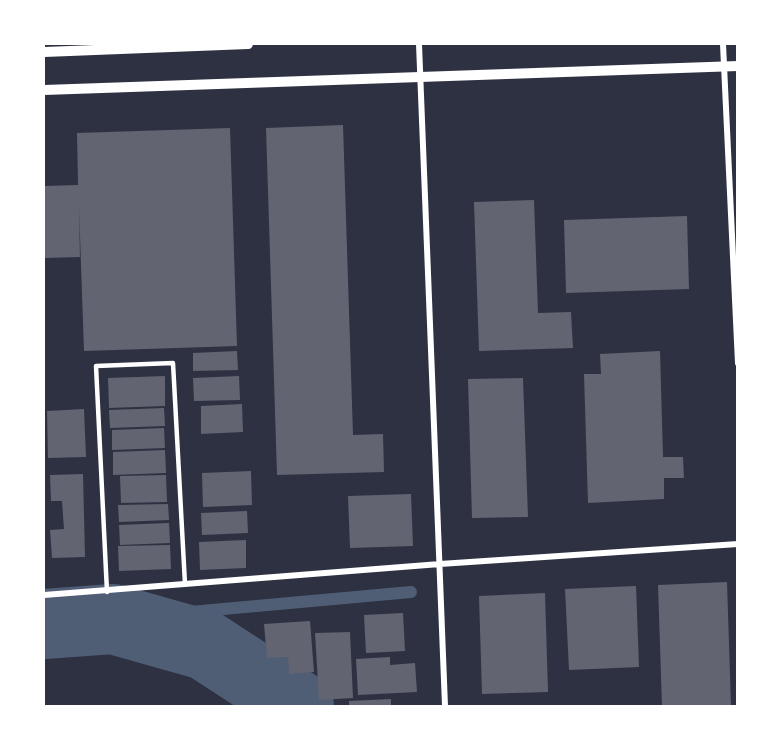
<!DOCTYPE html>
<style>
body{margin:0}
#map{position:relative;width:781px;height:750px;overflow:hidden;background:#2d3142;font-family:Merriweather,serif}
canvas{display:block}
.frame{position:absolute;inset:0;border:45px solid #fff;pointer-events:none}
</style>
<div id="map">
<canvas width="781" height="750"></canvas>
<div class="frame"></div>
</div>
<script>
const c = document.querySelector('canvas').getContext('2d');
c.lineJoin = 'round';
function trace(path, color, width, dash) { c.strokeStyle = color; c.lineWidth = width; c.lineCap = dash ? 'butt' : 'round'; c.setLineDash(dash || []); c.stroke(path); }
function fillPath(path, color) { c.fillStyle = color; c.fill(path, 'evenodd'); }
const stream = new Path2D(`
 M 113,619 L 411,592`);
const river = new Path2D(`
 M 44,624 L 113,619 L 205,645 L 299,706`);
const building = new Path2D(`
 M 343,125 L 353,435 L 383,434 L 384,472 L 277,475 L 266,128 Z
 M 230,128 L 237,346 L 84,351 L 79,207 L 80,257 L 44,258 L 44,186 L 78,185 L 77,133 Z
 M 534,200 L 538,313 L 571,312 L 573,348 L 479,351 L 474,202 Z
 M 687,216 L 689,289 L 566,293 L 564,220 Z
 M 237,351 L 238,370 L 193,371 L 193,353 Z
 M 660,351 L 663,457 L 683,457 L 684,478 L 664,478 L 664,499 L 588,503 L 584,374 L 601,374 L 600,354 Z
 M 165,376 L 165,406 L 109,408 L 108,378 Z
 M 239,376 L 240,400 L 194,401 L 193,378 Z
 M 523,378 L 528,517 L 472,518 L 468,379 Z
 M 242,404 L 243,432 L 201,434 L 201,406 Z
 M 164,408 L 165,426 L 110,428 L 109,410 Z
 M 84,409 L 86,457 L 48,458 L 47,411 Z
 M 164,428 L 165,448 L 112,450 L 112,430 Z
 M 165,450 L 166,473 L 113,475 L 113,452 Z
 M 251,471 L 252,505 L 203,507 L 202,473 Z
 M 83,474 L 85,557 L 52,558 L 50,530 L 64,529 L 62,501 L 51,501 L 50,475 Z
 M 166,475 L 167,502 L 121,503 L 120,476 Z
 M 411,494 L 413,546 L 350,548 L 348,496 Z
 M 168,504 L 169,520 L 119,522 L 118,505 Z
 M 247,511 L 248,533 L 202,535 L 201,513 Z
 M 169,523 L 170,543 L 120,545 L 119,525 Z
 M 246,540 L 246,568 L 200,570 L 199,542 Z
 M 170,545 L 171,569 L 119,571 L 118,546 Z
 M 727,582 L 731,706 L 662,706 L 658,585 Z
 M 636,586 L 639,667 L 569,670 L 565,589 Z
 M 545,593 L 548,692 L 482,694 L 479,596 Z
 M 403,613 L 405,651 L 366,653 L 364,615 Z
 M 310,621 L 314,672 L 289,674 L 288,657 L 267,658 L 264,624 Z
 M 350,632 L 353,698 L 319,700 L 315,633 Z
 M 390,657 L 390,665 L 415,663 L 417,692 L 358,695 L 356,659 Z
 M 391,699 L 391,706 L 349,706 L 349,701 Z`);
const service = new Path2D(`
 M 107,592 L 96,366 L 173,363 L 185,584`);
const minor = new Path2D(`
 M 419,44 L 445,706
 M 723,44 L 738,363
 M 44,595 L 440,564 L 738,544`);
const tertiary = new Path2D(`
 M 44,52 L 248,44
 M 44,90 L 738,66`);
trace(stream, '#4f5d75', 12);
trace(river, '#4f5d75', 70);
fillPath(building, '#626471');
trace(service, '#fff', 4.5);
trace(minor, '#fff', 6);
trace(tertiary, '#fff', 10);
</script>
